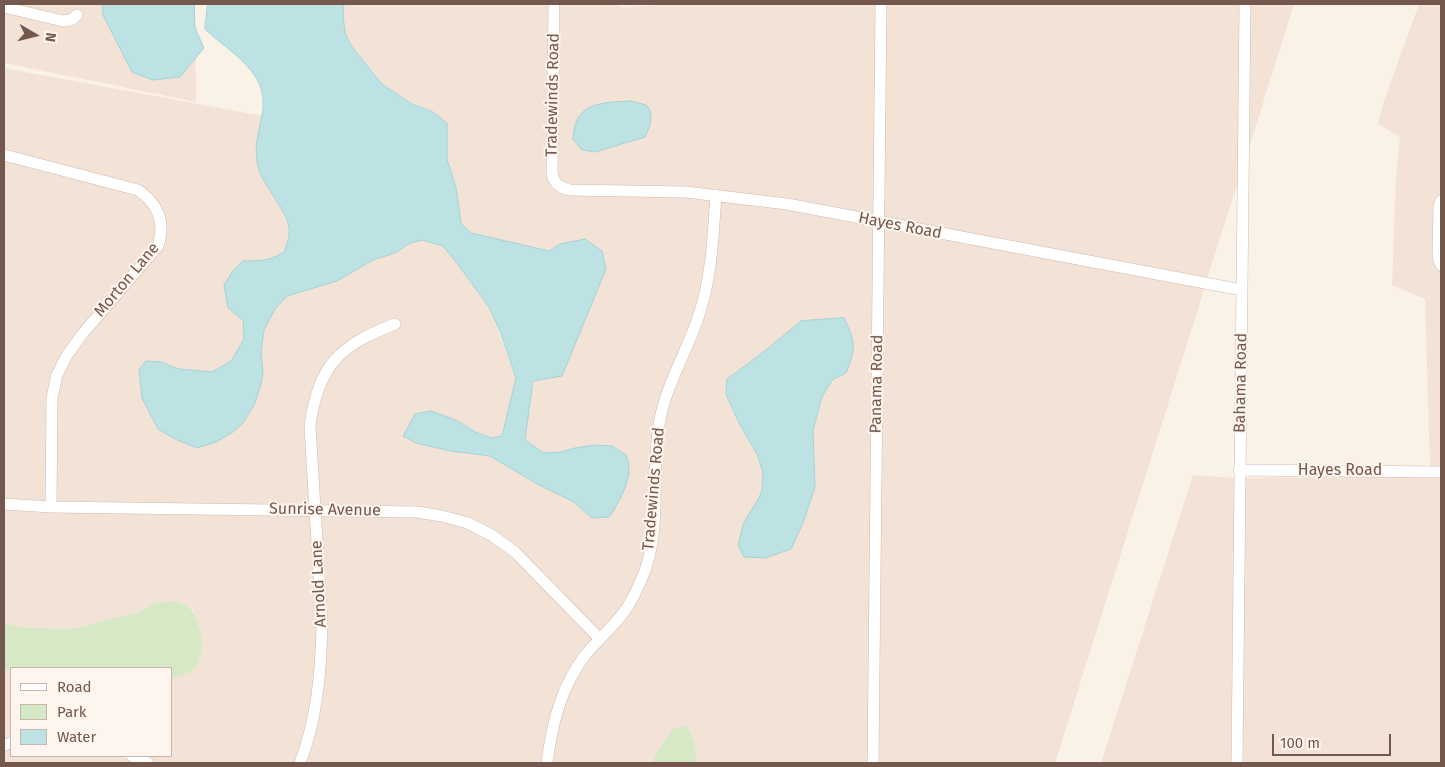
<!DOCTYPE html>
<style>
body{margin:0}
#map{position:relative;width:1445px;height:767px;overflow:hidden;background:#fbf2e7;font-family:"Fira Sans",sans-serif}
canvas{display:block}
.frame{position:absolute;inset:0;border:5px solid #74574d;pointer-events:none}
.legend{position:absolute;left:10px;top:667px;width:162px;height:90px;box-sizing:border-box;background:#fef6ee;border:1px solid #c7b6ae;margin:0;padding:6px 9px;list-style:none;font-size:15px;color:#74574d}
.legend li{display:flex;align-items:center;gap:10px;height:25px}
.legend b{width:25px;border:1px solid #c7b6ae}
.north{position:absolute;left:10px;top:10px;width:50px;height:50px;-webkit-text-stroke:4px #fef6ee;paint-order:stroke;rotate:98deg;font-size:14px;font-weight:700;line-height:20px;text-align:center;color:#74574d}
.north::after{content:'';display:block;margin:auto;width:18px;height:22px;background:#74574d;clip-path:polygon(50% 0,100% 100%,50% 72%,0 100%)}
.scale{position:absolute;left:1272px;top:734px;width:119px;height:22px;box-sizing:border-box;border:2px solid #74574d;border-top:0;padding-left:6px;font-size:15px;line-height:18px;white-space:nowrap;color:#74574d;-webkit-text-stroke:4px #fef6ee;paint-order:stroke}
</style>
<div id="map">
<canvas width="1445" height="767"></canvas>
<div class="frame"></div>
<ul class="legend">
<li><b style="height:6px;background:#fff"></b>Road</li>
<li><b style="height:14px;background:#d7e8c6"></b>Park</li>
<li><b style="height:14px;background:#bde2e4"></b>Water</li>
</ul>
<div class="north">N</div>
<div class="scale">100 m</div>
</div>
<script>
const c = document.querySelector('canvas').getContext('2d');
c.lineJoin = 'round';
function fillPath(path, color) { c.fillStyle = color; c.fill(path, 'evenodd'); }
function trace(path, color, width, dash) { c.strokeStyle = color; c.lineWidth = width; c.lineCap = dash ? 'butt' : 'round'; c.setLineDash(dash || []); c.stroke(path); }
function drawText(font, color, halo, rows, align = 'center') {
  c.font = font + ' "Fira Sans",sans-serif'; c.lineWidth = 4; c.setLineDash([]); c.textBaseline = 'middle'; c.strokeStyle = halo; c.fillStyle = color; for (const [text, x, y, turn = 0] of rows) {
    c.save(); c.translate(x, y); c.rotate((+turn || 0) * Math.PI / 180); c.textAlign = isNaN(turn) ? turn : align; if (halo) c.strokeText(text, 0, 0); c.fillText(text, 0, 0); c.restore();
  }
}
const residential = new Path2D(`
 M 4,4 L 194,4 L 195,7 L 196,102 L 4,63 Z
 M 344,4 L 550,4 L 551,186 L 555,190 L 711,199 L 702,290 L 654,424 L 650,455 L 650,526 L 645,553 L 638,576 L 620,610 L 600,633 L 470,520 L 320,505 L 315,426 L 318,404 L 326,381 L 336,365 L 352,350 L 371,338 L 401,326 L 397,318 L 367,330 L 329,360 L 317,378 L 309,402 L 310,505 L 56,503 L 57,398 L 61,377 L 71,357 L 87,334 L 163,247 L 167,235 L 166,223 L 152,195 L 4,151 L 4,68 L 263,116 L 256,153 L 260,173 L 282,210 L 290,228 L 285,251 L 275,259 L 258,261 L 243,261 L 228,308 L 243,320 L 244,339 L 231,361 L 212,372 L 179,369 L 161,362 L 139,371 L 142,398 L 158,429 L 263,371 L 261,352 L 264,330 L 275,309 L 287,296 L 337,281 L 373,260 L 395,253 L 410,243 L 422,240 L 443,246 L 469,279 L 489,307 L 516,378 L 502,436 L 491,438 L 475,432 L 458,421 L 404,436 L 416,443 L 451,451 L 490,456 L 539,485 L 574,502 L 592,518 L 618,506 L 629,469 L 575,448 L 561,452 L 543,453 L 525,441 L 533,381 L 560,244 L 549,251 L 471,233 L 461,223 L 456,187 L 447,158 L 446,123 L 433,112 L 412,104 L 383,84 L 352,47 L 345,33 L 343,15 Z
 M 559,4 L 612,4 L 624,7 L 678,4 L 876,4 L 874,218 L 788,200 L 570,186 L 560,182 L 557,173 Z
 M 885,4 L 1240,4 L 1238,182 L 1207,279 L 883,219 Z
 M 1249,4 L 1294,4 L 1248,151 Z
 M 1419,4 L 1441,4 L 1441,193 L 1438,197 L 1437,268 L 1441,271 L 1441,468 L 1430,468 L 1425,299 L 1392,285 L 1396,179 L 1400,137 L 1378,124 L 1385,98 Z
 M 4,160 L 136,193 L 145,200 L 157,224 L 154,244 L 52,375 L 46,503 L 4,500 Z
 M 720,200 L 751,203 L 874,226 L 869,763 L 697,763 L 695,743 L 657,751 L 652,763 L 551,763 L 560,713 L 576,678 L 590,657 L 639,594 L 668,404 L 703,319 L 711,292 ZM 761,354 L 846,373 L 832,380 L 822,397 L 813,430 L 815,487 L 803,523 L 791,549 L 744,522 L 759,498 L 762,490 L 763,472 L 757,454 L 738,421 L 726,394 L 727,379 Z
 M 883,227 L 1205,287 L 1055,763 L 878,763 Z
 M 1193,475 L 1235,478 L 1232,763 L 1101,763 Z
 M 1441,476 L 1441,763 L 1242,763 L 1244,478 Z
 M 4,509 L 311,513 L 317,625 L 317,651 L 311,703 L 304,736 L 295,763 L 157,763 L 142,756 L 171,756 L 171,679 L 186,674 L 201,659 L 199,626 L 193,610 L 155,603 L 136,613 L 112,618 L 82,627 L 63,629 L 21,627 L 4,623 Z
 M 320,514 L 417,516 L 466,527 L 491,539 L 512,555 L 594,639 L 561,688 L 552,711 L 546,736 L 542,763 L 305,763 L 313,738 Z
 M 4,670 L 11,670 L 11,739 L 4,741 Z
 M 11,747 L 11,756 L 120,756 L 139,763 L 4,763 L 4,749 Z`);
const green = new Path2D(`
 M 177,601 C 182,604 190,607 193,612 C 201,624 206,656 196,667 C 190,674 179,676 171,679 L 171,668 L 11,668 L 11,670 L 4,670 L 4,623 L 21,627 L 63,629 L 82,627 L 112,618 L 136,613 L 155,603 Z
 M 687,726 L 695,743 L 697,763 L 652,763 L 657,751 L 673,729 Z`);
const water = new Path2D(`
 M 103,4 L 194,4 L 195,28 L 204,48 L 180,77 L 153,80 L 132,72 L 103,15 Z
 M 208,4 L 344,4 L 343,15 L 345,33 L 352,47 L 382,84 L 412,104 L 433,112 L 447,123 L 447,159 L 456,187 L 461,223 L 471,233 L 549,251 L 560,244 L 585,239 L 602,251 L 606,269 L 562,376 L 533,381 L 525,440 L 544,453 L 560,452 L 575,448 L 595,445 L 612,446 L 626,455 C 627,459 629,463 629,467 C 630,481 618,506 609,517 L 592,518 L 574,502 L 539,485 L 490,456 L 451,451 L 416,443 L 403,436 L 415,414 L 431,411 L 458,421 L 475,432 L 491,438 L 502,436 L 516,378 L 501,334 L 489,307 L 456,262 L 443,246 L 422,240 L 410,243 L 395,253 L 373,260 L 337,281 L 287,296 L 275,309 L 264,330 L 261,352 L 263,371 L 261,384 L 255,403 L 244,422 L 233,432 L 216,442 L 197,448 L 177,440 L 158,429 L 142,398 L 139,370 L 146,361 L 161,362 L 179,369 L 212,372 L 231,361 L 244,339 L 243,320 L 228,308 L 224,285 L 233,271 L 243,261 C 259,261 272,261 285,251 C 286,245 290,236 289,229 C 289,215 267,189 261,175 C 259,171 258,166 257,161 C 252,132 273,109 257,79 C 244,57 222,46 205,29 Z
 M 631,101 L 646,105 L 651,112 L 650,125 L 645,137 L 595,152 L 582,150 L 573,139 C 574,134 574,128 576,123 C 583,101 612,102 631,101 Z
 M 844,318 C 856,343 856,348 846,373 L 832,380 L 822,397 L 813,430 L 815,487 L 803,523 L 791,549 L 765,558 L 744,557 L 738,545 L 744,522 L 759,498 L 762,490 L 763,472 L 757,454 L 738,421 L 726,394 L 727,379 L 761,354 L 801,321 Z`);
const minor = new Path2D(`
 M 554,4 L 552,173 C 554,184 559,187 570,190 L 686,192 L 787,204 L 1242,290
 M 4,7 L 63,21 L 71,20 L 77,15
 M 4,155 L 138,190 C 158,204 166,222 158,246 L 84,332 L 67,355 L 57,375 L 52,398 L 51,507
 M 1441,201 L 1439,207 L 1438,257 L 1441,265
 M 1239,470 L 1441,472
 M 4,504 L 51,507 L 417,512 L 442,516 L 468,523 L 493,536 L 515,552 L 600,639
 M 4,745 L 11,743
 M 132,756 L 148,763
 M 300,763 C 317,719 321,672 322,625 L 310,426 C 318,365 340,345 395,324
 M 547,763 C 552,724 561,686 586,654 C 598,640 613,627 624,612 C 631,602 637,590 642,578 C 663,530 650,476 659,425 C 665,386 687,352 699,315 C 712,276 713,236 716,195
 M 873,763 L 881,4
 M 1237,763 L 1245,4`);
const streetNames = [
 ["Tradewinds Road",553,95,-89],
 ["Hayes Road",900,226,11],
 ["Morton Lane",127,280,-50],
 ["Bahama Road",1241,383,-89],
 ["Panama Road",877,384,-89],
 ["Hayes Road",1340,471],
 ["Tradewinds Road",654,489,-85],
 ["Sunrise Avenue",325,510,1],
 ["Arnold Lane",319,584,-93]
];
fillPath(residential, '#f2e3d6');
fillPath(green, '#d7e8c6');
fillPath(water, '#bde2e4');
trace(water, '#a4d2d5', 1);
trace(minor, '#cfbbb1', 12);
trace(minor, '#fff', 11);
drawText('16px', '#74574d', '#fef6ee', streetNames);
</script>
